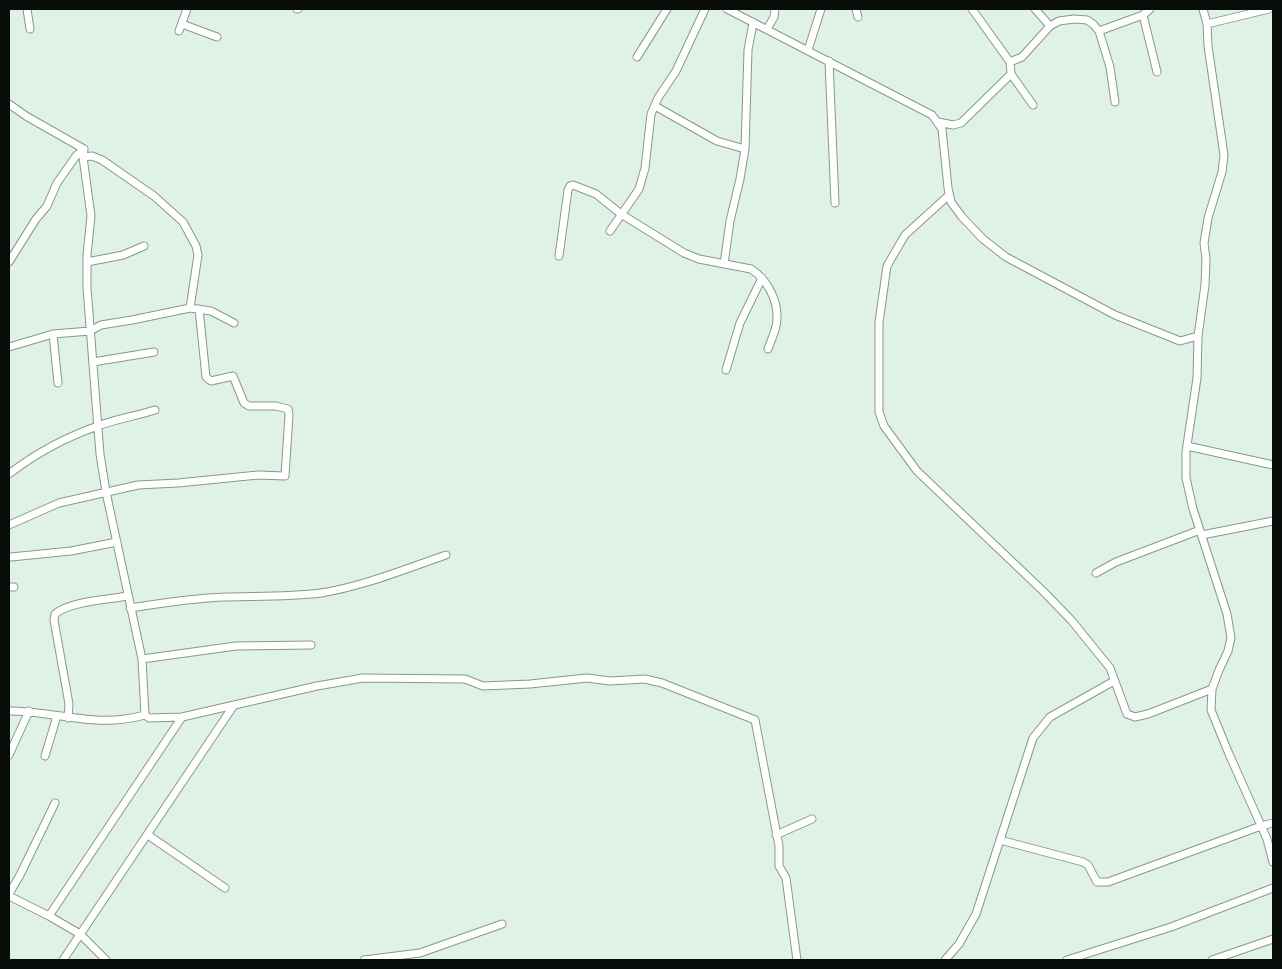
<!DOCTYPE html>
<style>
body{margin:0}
#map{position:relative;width:1282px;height:969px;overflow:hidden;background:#e0f1e6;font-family:Inter,sans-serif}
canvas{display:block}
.frame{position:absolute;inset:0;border:10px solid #080d0a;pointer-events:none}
</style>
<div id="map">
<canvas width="1282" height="969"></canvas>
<div class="frame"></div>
</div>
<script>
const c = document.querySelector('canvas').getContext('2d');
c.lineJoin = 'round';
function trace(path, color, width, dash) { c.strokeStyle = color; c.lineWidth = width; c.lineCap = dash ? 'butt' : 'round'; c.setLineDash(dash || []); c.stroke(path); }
const minor = new Path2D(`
 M 27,9 L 30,29
 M 297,9 L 298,9
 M 727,9 L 932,115 L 942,129 L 948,188 L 951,202 L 962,217 L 983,239 L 1006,257 L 1115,315 L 1180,341 L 1198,336
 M 856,9 L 858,17
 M 972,9 L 1010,62 L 1011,74 L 1033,105
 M 1035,9 L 1050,26
 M 1203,9 L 1207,24 L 1208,46 L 1224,155 L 1222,172 L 1208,218 L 1204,243 L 1206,259 L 1205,285 L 1198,336 L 1197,378 L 1186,452 L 1186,478 L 1193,509 L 1227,614 L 1231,638 L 1228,651 L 1219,670 L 1212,689 L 1211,710 L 1229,754 L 1267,839 L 1273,862
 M 1143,15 L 1157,72
 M 182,24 L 217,37
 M 1207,24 L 1269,9
 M 767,29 L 774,17 L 775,9
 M 179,31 L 187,9
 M 1099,31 L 1143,15 L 1150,9
 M 808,50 L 821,9
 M 637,57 L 667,9
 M 829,61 L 835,203
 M 1010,62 L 1022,57 L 1050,26 L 1059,21 L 1074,19 L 1087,20 L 1093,24 L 1099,31 L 1110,67 L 1115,102
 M 9,104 L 26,116 L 84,149
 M 655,106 L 717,141 L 745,149
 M 938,122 L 953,125 L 961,123 L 1011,74
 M 84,149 L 83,157 L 91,216 L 87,255 L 87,288 L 100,454 L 106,492 L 142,659 L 145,715 L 149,718 L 182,717 L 317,686 L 363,678 L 465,679 L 483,686 L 530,684 L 587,678 L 610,681 L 645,679 L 662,683 L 755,720 L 779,846 L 779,866 L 786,878 L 797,960
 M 83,157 L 92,156 L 102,160 L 154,196 L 183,222 L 196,246 L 198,255 L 190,308
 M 949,195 L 905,235 L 887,266 L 879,322 L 879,412 L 884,426 L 917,471 L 1044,592 L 1072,621 L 1110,668 L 1127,714 L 1135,717 L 1148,714 L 1212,689
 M 610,231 L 639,189 L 645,168 L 651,114 L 658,98 L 676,71 L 705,9
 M 559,256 L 568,190 L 570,186 L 573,185 L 596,194 L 621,214 L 684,253 L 699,259 L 751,269 C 767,279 778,300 777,319 C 777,329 771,340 768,349
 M 9,262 L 36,219 L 47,206 L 57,183 L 76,156 L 84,149
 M 87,262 L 123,255 L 144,246
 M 724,264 L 730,221 L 740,179 L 745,149 L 748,50 L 753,23
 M 53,334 L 58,383
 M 9,347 L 53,334 L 90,331 L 101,325 L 132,320 L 190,308 L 211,311 L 234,323
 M 93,362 L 154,352
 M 726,370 L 740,323 L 762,278
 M 1187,446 L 1273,465
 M 9,474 C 35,454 66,437 98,426 C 116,419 136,416 155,410
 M 9,525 L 59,503 L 138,485 L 178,483 L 258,475 L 285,476 L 289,415 L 288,409 L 276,406 L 249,406 L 244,403 L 233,376 L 211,381 L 206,377 L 199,309
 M 1202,535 L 1273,521
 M 11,557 L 71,551 L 117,542
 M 1096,573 L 1116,562 L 1200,530
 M 9,587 L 14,587
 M 130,608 C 162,603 193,598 225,597 C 257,596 289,597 321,593 C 364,586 405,569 446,555
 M 142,659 L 236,646 L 311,645
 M 9,711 C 58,711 94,729 145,715
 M 68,718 L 69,704 L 54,620 L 55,614 C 71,601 107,600 127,596
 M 9,755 L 29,711
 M 45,756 L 57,716
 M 148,835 L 225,888
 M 776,835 L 812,819
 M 1000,840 L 1083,862 L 1088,865 L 1097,882 L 1108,882 L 1261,826 L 1273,823
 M 9,894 L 20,875 L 55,803
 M 9,896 L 49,916 L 80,934 L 106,960
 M 49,916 L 182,717
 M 63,960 L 234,705
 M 364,960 L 420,953 L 502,924
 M 945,960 L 959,944 L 976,914 L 1033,738 L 1050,717 L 1114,681
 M 1067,960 L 1171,927 L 1273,888
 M 1212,960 L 1273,939`);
trace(minor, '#87988d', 9);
trace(minor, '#fff', 7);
</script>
